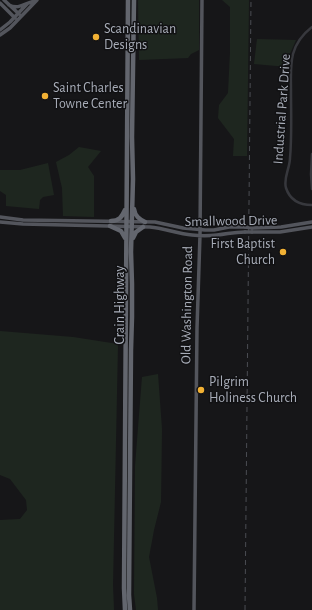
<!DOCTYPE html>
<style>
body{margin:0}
canvas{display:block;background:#161618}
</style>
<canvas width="312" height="610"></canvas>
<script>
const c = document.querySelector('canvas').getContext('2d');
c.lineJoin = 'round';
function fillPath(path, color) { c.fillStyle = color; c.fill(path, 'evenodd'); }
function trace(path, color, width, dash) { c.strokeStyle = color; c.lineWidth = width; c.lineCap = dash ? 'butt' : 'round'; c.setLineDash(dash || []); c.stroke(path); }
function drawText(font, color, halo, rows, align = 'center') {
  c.font = font + ' "Alegreya Sans",sans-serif'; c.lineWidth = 3; c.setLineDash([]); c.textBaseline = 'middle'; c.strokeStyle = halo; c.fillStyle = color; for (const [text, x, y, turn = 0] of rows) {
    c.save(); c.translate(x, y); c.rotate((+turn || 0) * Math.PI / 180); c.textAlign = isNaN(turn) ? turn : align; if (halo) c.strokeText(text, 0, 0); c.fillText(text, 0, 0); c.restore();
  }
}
const green = new Path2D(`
 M 138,0 L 199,0 L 199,50 L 191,54 L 188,58 L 139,60 Z
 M 222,0 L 249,0 L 247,156 L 233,156 L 234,139 L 218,118 L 219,105 L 228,93 L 230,52 L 230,7 Z
 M 257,39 L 296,40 L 289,56 L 288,67 L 254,64 Z
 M 79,147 L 101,151 L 88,167 L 94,176 L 94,217 L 63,216 L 62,188 L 56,162 L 69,155 Z
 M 48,163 L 54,195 L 43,197 L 40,200 L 39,209 L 6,206 L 6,195 L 0,191 L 0,170 L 20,170 Z
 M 0,331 L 73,337 L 118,344 L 113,585 L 114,610 L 0,610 L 0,520 L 20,519 L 27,510 L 26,500 L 10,479 L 0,475 Z
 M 158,374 L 162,429 L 161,502 L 154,530 L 149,557 L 157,598 L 158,610 L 136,610 L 134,594 L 135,466 L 142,377 Z`);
const minor = new Path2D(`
 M 312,27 C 303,34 296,43 293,54 C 290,66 291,79 291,91 C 291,113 292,136 290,158 C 290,168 283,178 286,188 C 290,200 300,205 312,205
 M 312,154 L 311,174 L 312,189`);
const major = new Path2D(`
 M 4,0 L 19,14
 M 0,3 L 15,18
 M 9,5 C 19,10 25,3 35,1
 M 0,30 L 10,22 L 27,4
 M 0,35 L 10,28 L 37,0
 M 0,217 L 23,220 L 155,222 L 183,228 L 205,230 L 214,230 L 229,227 L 245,227
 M 0,222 L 23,224 L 150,227 C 164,228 178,234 192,235 C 200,236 209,236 217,235 C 228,234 233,232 245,232
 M 252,228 L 281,227 L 312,222
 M 252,232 L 280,232 L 312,227
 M 194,610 L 197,328 L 200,235 L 202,0`);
const highway = new Path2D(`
 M 134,209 C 135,216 139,219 145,222
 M 111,221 C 119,221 122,217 125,210
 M 110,226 L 121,231 L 125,238
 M 133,238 L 136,232 L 143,227
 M 125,610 L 124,588 L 128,0
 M 130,610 L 129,595 L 131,350 L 132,317 L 132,284 L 131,252 L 133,179 L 132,137 L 134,0`);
const rail = new Path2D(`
 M 245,610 L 251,0`);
const majorBridge = new Path2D(`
 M 245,227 L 252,228
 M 245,232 L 252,232`);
const markers = [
 [96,37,4,"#f2b134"],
 [45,96,4,"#f2b134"],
 [283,252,4,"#f2b134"],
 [201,390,4,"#f2b134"]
];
const poiNames = [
 ["Scandinavian",104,29],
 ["Designs",104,45],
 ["Saint Charles",53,88],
 ["Towne Center",53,104],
 ["First Baptist",275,244,"right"],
 ["Church",275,260,"right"],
 ["Pilgrim",209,382],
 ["Holiness Church",209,398]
];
const streetNames = [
 ["Industrial Park Drive",282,109,-86],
 ["Smallwood Drive",231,221,-1],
 ["Crain Highway",120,305,-90],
 ["Old Washington Road",187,305,-89]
];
fillPath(green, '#1e261f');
trace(minor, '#37383d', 2.5);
trace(major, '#53555c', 3.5);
trace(highway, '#63666e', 4.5);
trace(rail, '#4a4c52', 1, [5, 4]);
trace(majorBridge, '#53555c', 3.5);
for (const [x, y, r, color] of markers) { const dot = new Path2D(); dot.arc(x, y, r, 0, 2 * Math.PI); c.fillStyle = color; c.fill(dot); trace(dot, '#111113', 1.5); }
drawText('14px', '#a8adb8', '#111113', poiNames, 'left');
drawText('14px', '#a8adb8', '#111113', streetNames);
</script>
